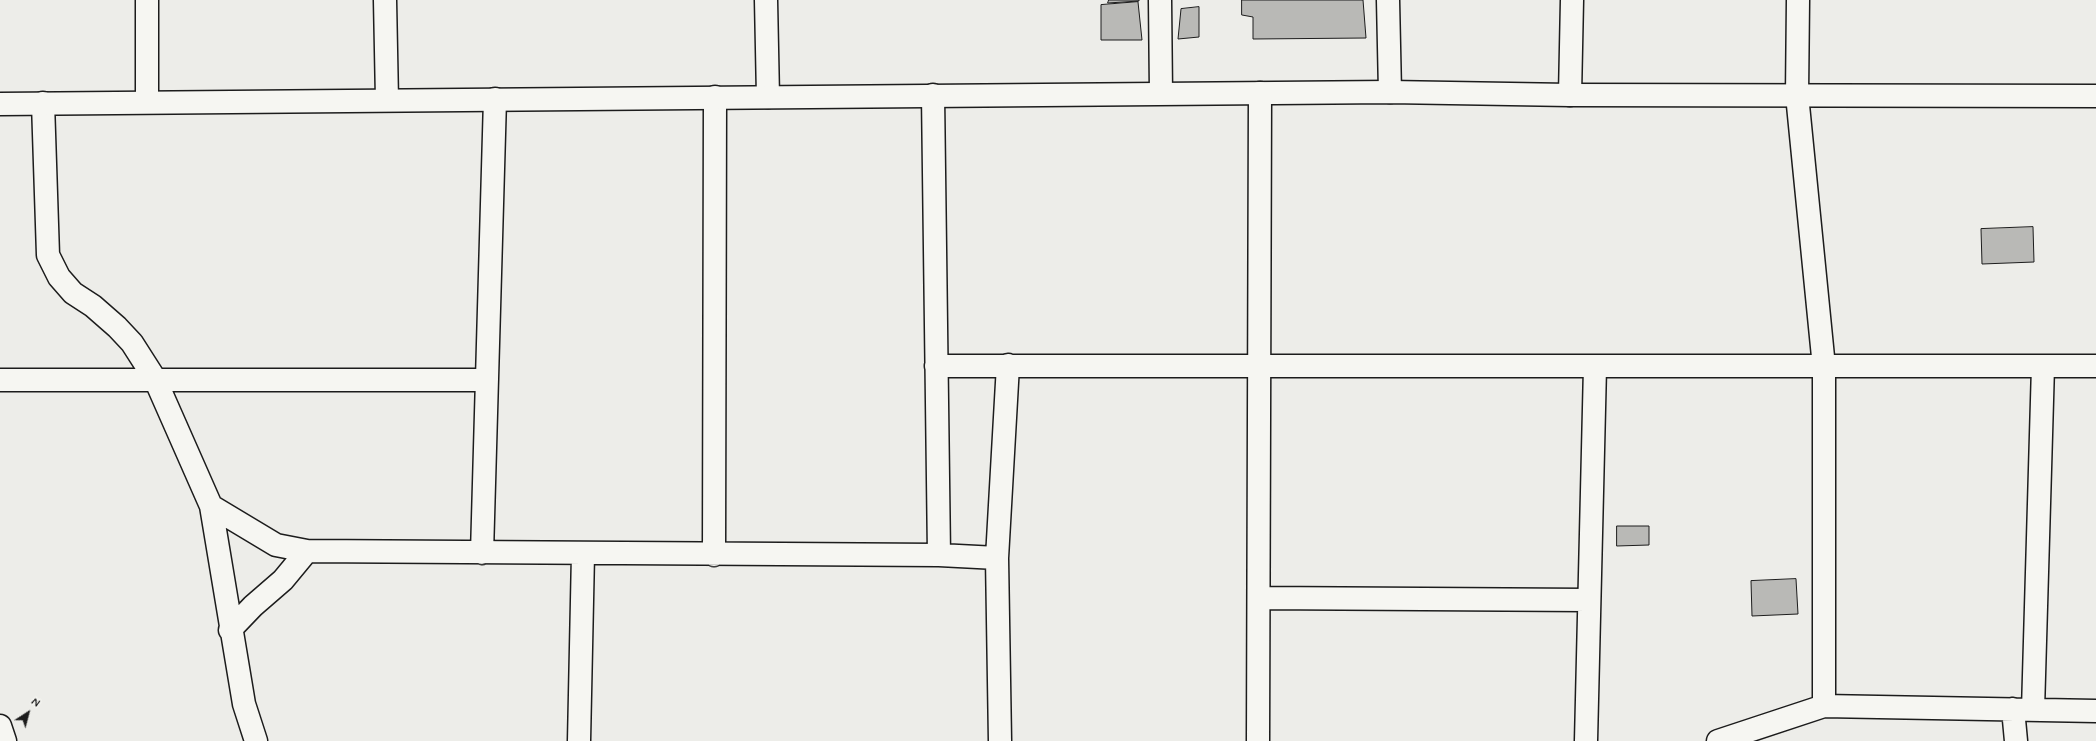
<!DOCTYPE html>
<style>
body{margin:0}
#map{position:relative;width:2096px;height:741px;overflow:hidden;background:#edede9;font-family:Mynerve,sans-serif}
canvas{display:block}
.north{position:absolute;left:8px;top:693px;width:40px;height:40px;-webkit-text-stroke:3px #f6f6f2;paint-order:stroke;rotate:36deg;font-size:11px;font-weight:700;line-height:16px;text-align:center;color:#1c1c1c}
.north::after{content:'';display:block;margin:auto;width:14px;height:18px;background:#1c1c1c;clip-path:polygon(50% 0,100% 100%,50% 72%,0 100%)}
</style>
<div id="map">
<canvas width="2096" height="741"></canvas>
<div class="north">N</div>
</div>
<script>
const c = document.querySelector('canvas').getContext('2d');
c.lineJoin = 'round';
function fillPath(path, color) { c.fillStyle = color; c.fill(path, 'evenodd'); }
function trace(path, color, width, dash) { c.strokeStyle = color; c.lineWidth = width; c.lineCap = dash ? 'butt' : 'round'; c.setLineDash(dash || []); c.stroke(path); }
const building = new Path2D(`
 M 1109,0 L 1139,0 L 1139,1 L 1108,3 Z
 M 1242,0 L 1363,0 L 1366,38 L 1253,39 L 1253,17 L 1242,15 Z
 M 1138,2 L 1142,40 L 1101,40 L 1101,5 Z
 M 1199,7 L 1199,37 L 1178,39 L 1181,9 Z
 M 2033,227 L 2034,262 L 1982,264 L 1981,229 Z
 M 1617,526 L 1649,526 L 1649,545 L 1617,546 Z
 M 1796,579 L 1798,614 L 1752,616 L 1751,581 Z`);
const street = new Path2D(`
 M 147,0 L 147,102
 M 385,0 L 387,100
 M 766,0 L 768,97
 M 1160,0 L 1161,93
 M 1388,0 L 1390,92
 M 1798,0 L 1797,95 L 1824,367 L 1824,706
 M 933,95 L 939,555
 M 1570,95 L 1572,0
 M 43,103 L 48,255 L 59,277 L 73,293 L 93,306 L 117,327 L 132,343 L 155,379 L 211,506 L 276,545 L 307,551 L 939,555 L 997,558
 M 936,366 L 2096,366
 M 0,380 L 487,380
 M 211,506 L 244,704 L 256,741
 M 482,553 L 495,99
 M 714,555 L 715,97
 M 1259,598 L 1588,600
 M 230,630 L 253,606 L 283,580 L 307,551
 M 2013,709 L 2016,741
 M 2033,710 L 2043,366
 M 0,726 L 5,741
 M 579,741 L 583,554
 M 1000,741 L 997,558 L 1008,365
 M 1258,741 L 1260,93
 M 1586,741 L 1595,367
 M 1718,741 L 1824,706 L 2096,711`);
const secondary = new Path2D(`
 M 0,104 L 1390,92 L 1570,95 L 2096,96`);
fillPath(building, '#b9b9b6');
trace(building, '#1c1c1c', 1);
trace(street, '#1c1c1c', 25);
trace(secondary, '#1c1c1c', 25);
trace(street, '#f6f6f2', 22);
trace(secondary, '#f6f6f2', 22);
</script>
